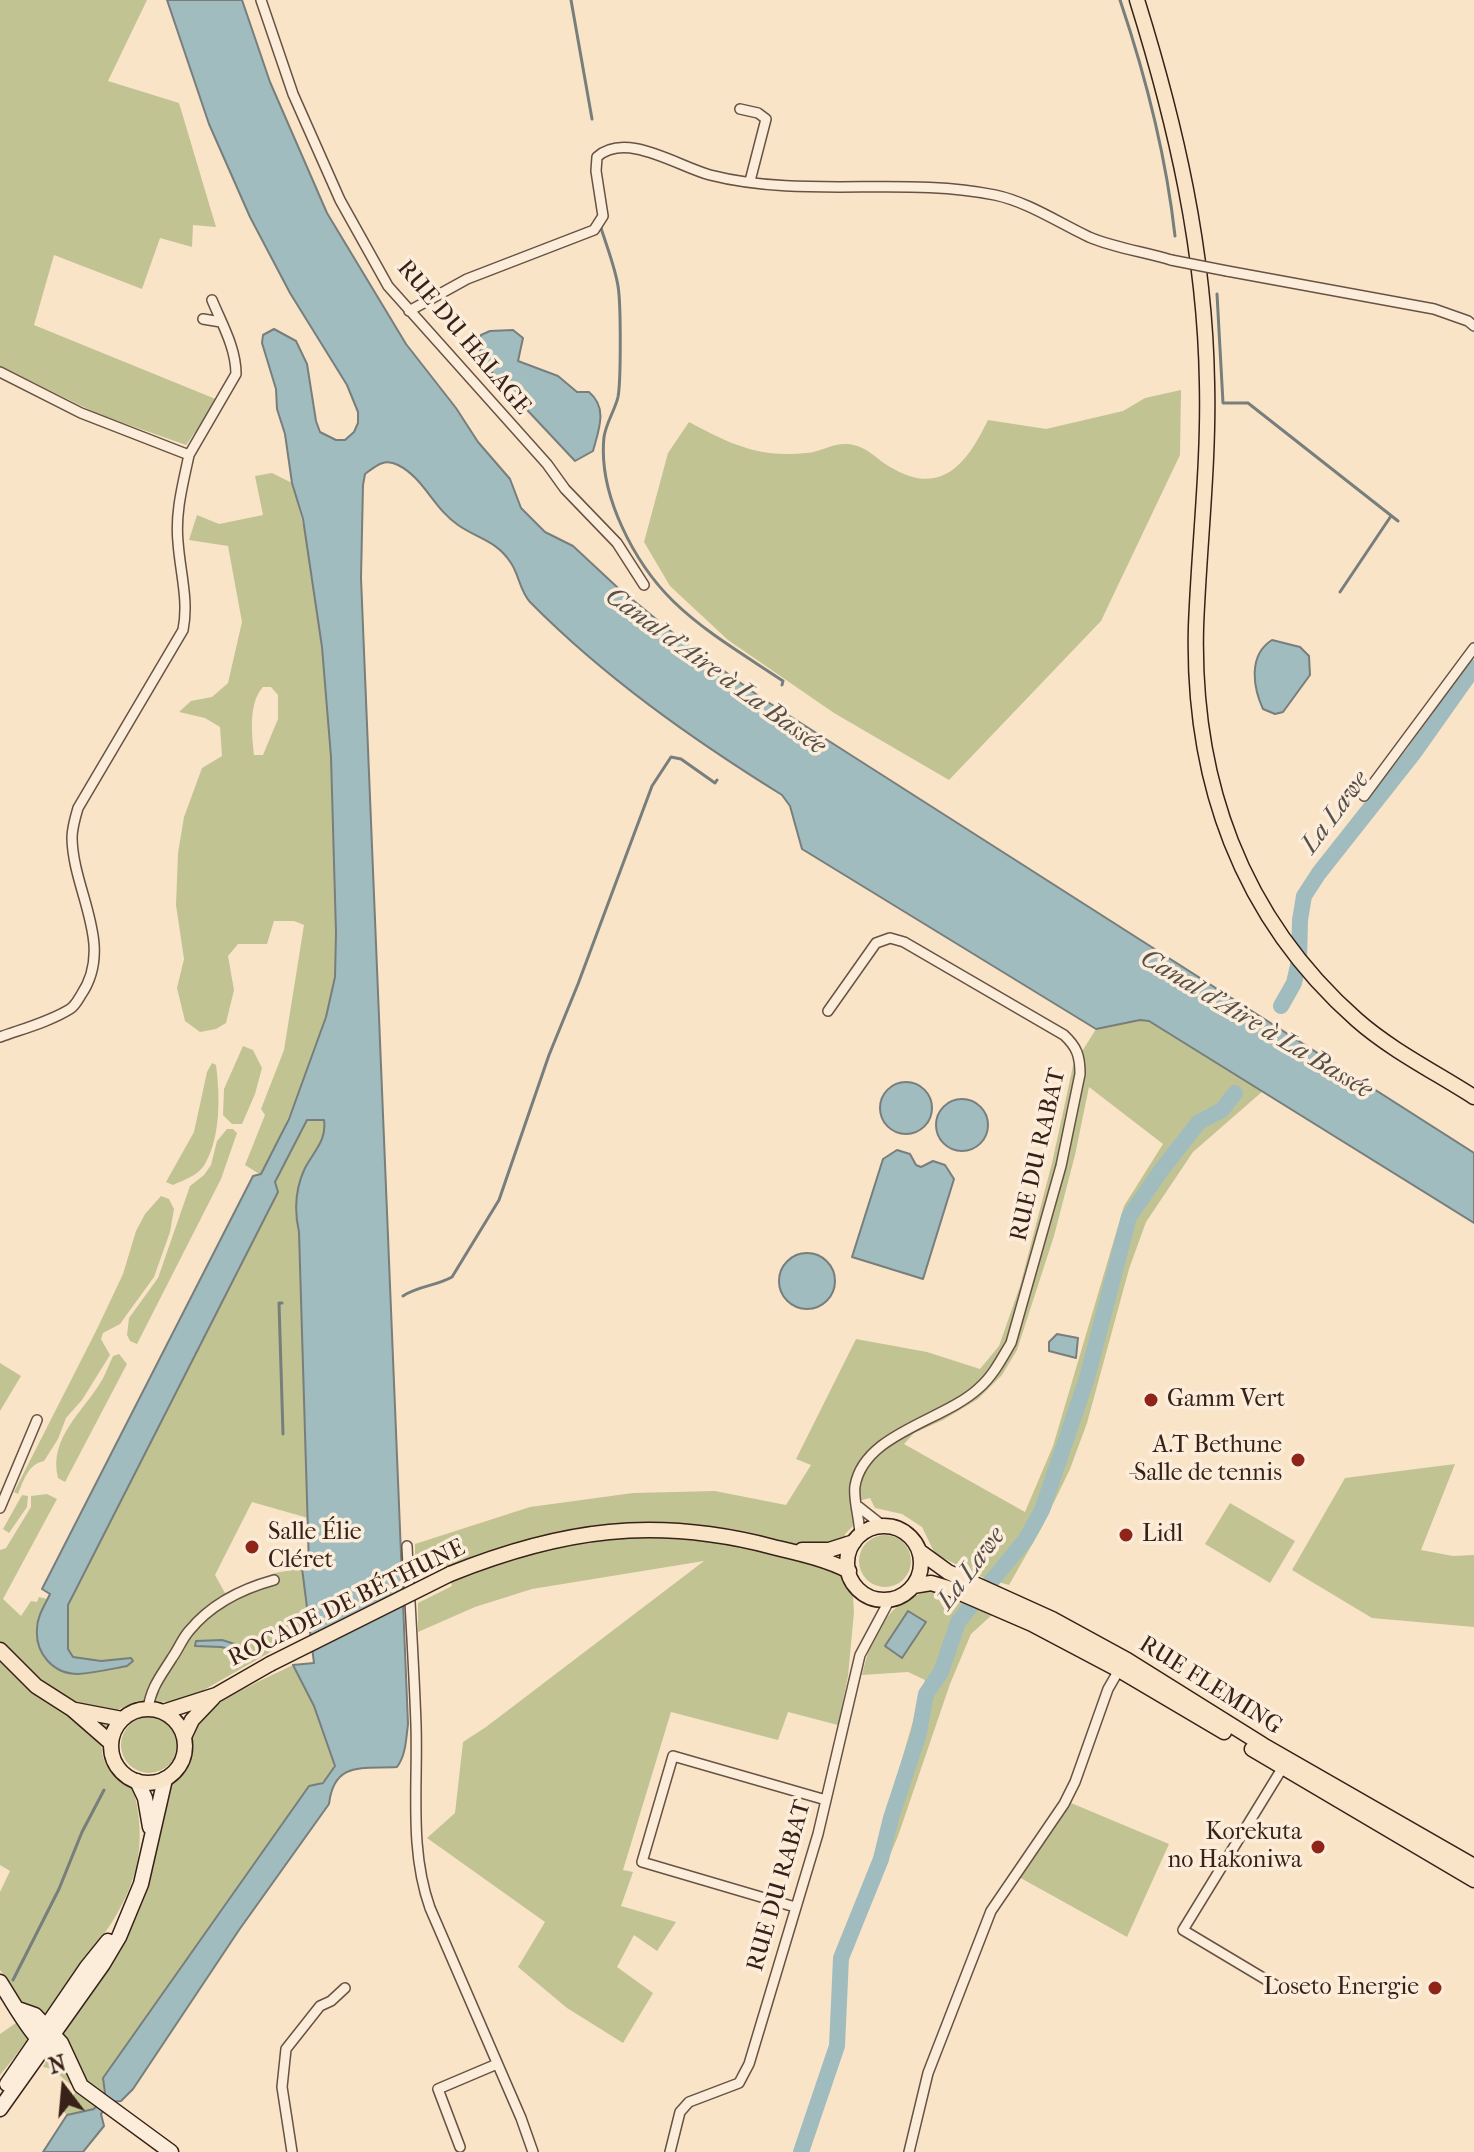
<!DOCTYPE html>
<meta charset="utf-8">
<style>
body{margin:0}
#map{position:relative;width:1474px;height:2152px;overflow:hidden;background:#fae4c8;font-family:"IM FELL French Canon",serif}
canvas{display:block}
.north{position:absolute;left:24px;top:2048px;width:80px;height:80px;-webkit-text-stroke:6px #fceddb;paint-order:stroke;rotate:344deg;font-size:22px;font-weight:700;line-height:32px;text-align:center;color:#372118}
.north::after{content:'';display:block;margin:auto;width:28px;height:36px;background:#372118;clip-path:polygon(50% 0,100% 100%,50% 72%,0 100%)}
</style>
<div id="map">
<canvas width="1474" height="2152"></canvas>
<div class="north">N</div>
</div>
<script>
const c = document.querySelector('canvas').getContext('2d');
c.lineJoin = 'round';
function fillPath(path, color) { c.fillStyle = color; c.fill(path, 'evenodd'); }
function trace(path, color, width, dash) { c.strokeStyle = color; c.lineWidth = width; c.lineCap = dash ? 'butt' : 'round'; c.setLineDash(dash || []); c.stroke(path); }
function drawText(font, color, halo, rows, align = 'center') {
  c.font = font + ' "IM FELL French Canon",serif'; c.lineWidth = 7; c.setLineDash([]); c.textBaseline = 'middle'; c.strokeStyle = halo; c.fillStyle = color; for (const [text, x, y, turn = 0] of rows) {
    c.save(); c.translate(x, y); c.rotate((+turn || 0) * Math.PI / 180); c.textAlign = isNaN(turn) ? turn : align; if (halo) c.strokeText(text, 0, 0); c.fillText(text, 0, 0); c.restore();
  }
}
const green = new Path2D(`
 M 0,0 L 147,0 L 108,81 L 179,103 L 216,227 L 193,225 L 192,247 L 160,238 L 142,289 L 54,255 L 34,325 L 218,400 L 186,445 L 98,414 L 0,366 Z
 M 1181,390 L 1180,455 L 1101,621 L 949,780 L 834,713 L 728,640 L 670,586 L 644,542 L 668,453 L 689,422 C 730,444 759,458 806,453 C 821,452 832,443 848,444 C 867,446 875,458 890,467 C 942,498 967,463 988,420 L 1046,429 L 1123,411 L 1145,398 Z
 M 272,473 L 292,483 C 325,595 330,721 334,837 C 336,883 340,931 335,977 C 327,1039 289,1118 261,1175 L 245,1165 L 265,1115 L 261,1109 L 284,1050 L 304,925 L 294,921 L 274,921 L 267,944 L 238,944 L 228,956 L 234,990 L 226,1023 L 216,1029 L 200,1032 L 185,1021 L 177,988 L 184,959 L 176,905 L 178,853 L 184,817 L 202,768 L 222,756 L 220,727 L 205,718 L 179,712 L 191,701 L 212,697 L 228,683 L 242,622 L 228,546 L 189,540 L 197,515 L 219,524 L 263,515 L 255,476 ZM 263,687 L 271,687 L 278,695 L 278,719 L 263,755 L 254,755 C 252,735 248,703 263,687 Z
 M 1140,1020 L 1149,1021 L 1263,1091 L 1193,1152 L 1146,1222 L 1129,1269 L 1087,1423 L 1070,1469 L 1042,1527 L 1009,1585 L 984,1578 L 935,1554 L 922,1527 L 902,1514 L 875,1508 L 870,1498 L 850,1503 L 854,1525 L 845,1534 L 842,1580 L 853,1596 L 854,1612 L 848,1676 L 838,1725 L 788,1712 L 778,1740 L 671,1712 L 623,1870 L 633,1872 L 621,1906 L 676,1922 L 657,1951 L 634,1935 L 617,1967 L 653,1993 L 623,2043 L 567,2008 L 518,1967 L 545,1922 L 427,1838 L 455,1813 L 463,1742 L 486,1727 L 704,1561 L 532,1589 L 475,1607 L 418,1632 L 418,1603 L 452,1586 L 445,1565 L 415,1579 L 415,1544 L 530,1507 L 633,1493 L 715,1491 L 786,1505 L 811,1465 L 796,1459 L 856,1339 L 927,1352 L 980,1369 L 999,1346 L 1020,1286 L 1052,1163 L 1073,1066 L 1096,1029 ZM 1089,1087 L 1163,1144 L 1124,1206 L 1053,1446 L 1025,1512 L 904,1444 L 914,1433 L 943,1420 L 978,1399 L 1002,1375 L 1017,1350 L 1054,1236 L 1075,1155 Z
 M 243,1046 L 253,1050 L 262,1068 L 255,1094 L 242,1124 L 232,1124 L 223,1115 L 224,1089 Z
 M 212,1063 L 216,1065 C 220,1095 221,1136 205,1164 C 199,1175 184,1180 173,1185 L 166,1182 L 194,1132 L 207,1072 Z
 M 320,1118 L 324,1120 C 327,1140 313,1151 305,1168 C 296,1188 294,1212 299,1232 L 308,1518 L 252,1502 L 215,1575 L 225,1593 L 275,1573 L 302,1568 L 309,1630 L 195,1695 L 173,1702 L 137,1701 L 113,1712 C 110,1722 104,1733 102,1743 C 99,1763 117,1781 133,1789 C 159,1882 105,1932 54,2001 C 36,2026 20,2052 0,2075 L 0,2034 L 36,2009 L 23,2005 L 0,1970 L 0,1892 L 10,1871 L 0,1865 L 0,1550 L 6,1548 L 31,1507 L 31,1496 L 47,1494 L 57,1499 L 3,1599 L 21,1616 L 31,1601 L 37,1602 L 39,1597 L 47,1599 C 38,1618 33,1633 44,1652 C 62,1685 96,1671 127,1666 L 131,1658 L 101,1661 L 73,1657 L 68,1649 L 68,1605 L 278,1193 L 275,1182 L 307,1119 L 316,1120 Z
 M 227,1129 L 233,1129 L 237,1133 L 221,1179 L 137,1344 L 130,1341 L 127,1335 L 129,1318 L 158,1278 L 190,1186 L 204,1175 L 211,1165 L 217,1141 Z
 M 161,1196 L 169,1199 L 174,1209 L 170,1232 L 154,1277 L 120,1324 L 103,1333 L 101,1339 L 110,1355 L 82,1400 L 66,1418 L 58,1439 L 44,1461 C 28,1464 24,1480 18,1494 L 14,1492 L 96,1331 L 123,1274 L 136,1231 L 145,1214 Z
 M 119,1354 L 127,1364 L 65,1482 L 58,1478 C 48,1438 84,1411 102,1380 C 106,1373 109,1364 113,1356 Z
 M 0,1363 L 21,1376 L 0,1411 Z
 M 1455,1464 L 1421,1550 L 1453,1556 L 1474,1555 L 1474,1627 L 1372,1618 L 1292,1570 L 1345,1478 Z
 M 22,1495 L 28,1496 L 27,1507 L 9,1533 L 3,1529 Z
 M 1230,1503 L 1295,1541 L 1270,1583 L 1205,1544 Z
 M859 1561a26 26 0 1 1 52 0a26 26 0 1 1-52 0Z
 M 931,1590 L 993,1614 L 971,1634 L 950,1684 L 898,1836 L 872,1898 L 861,1891 L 872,1862 L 925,1680 L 908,1672 L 862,1675 C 872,1633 887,1602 931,1590 Z
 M 293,1665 L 314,1706 L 334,1761 C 335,1776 321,1785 309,1786 L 103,2078 L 105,2093 L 94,2110 L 67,2115 L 63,2111 L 77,2090 L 52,2069 L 43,2067 L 62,2031 L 132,1922 L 146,1890 L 166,1794 C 171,1780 184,1772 190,1758 C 194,1748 190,1737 194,1727 C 203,1705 271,1676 293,1665 Z
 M121 1745a28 28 0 1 1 56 0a28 28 0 1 1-56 0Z
 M 1071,1803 L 1169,1844 L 1127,1937 L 1017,1876 Z`);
const water = new Path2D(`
 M 167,0 L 242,0 L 270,82 L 327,213 L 406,344 L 456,408 L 478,442 L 510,479 L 521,508 L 545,532 L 573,546 L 617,587 L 684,642 L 760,697 L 1474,1153 L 1474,1223 L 1149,1021 L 1140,1020 L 1096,1029 L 802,849 L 790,806 L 782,795 C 692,739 604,677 530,602 C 520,591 519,575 511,563 C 496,540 478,539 458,525 C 434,509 424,478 398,465 C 384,458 376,466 365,474 L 363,485 L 361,578 L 408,1724 C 406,1739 406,1755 397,1767 C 362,1769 334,1761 329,1804 L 239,1930 L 133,2089 L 121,2101 L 111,2102 L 101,2114 L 104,2126 L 83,2152 L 43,2152 L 67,2115 L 94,2109 L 105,2093 L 103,2078 L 309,1786 L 323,1783 L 335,1766 L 314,1706 L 293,1665 L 314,1663 L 302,1568 L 309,1567 L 299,1232 C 294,1210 295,1189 305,1168 C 314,1151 327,1140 324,1120 L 307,1120 L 275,1182 L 278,1192 L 68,1605 L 68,1649 L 73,1657 L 101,1661 L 131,1658 L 133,1661 L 127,1666 C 111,1669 94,1673 78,1674 C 53,1674 35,1653 37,1629 C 37,1616 45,1605 50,1594 L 42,1589 L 253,1176 L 261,1174 L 289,1119 L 326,1017 L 335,977 L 336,933 L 331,757 L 322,647 L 303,519 L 292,483 L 285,434 L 277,409 L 276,389 L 262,343 L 263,335 L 274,329 L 296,341 L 307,364 L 316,421 L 320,432 L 336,440 L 345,440 L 354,432 L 358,423 L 358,412 L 347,385 L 290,293 L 250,217 L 209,124 Z
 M 513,330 L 523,338 L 518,361 L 558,376 L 577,392 L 589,392 C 608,408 599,429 593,451 L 575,461 L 484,364 L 478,344 L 481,335 L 490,331 Z
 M 1272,640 L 1300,647 L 1309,656 L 1310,675 L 1283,712 L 1275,714 L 1263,709 C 1253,687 1248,655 1272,640 Z
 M880 1108a26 26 0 1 1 52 0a26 26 0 1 1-52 0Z
 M936 1125a26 26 0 1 1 52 0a26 26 0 1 1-52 0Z
 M 897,1150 L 910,1154 L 916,1165 L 921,1167 L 933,1161 L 945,1165 L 954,1179 L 923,1279 L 852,1257 L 883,1159 Z
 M779 1281a28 28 0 1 1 56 0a28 28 0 1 1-56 0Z
 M 1057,1334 L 1078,1338 L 1076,1358 L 1049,1351 L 1049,1342 Z
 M 908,1611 L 926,1622 L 902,1658 L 885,1646 Z
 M 222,1640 L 241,1646 L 238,1651 L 221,1647 L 195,1646 L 196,1641 Z`);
const stream = new Path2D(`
 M 571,0 L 592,119
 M 1120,0 C 1146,77 1166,155 1175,236
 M 601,228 C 607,247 615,267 618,286 C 621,303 621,381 618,397 C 615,410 606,423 604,437 C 598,494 634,563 674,602 C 706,633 746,656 783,681 L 782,685
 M 1217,294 L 1223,403 L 1248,403 L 1398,521
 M 1340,592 L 1391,516
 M 403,1296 C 418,1286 436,1286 452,1277 L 499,1200 L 549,1055 L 578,984 L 652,786 L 671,757 L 681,759 L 715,783 L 717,780
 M 282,1303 L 279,1303 L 283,1434
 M 13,1980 L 59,1889 L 82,1832 L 104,1790`);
const river = new Path2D(`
 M 1281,1006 L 1294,983 L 1299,961 L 1300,920 L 1304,896 L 1319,873 L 1413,754 L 1474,668
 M 801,2152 L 837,2046 L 841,1958 L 881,1859 L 891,1818 L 919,1733 L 926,1694 L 941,1672 L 958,1622 L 1026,1539 L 1042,1510 L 1087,1378 L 1129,1217 L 1162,1169 L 1199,1122 L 1222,1110 L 1235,1093`);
const street = new Path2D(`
 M 261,0 L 293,94 L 340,200 L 388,286 L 547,464 L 565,489 L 617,543 L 644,585
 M 740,109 L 758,113 L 766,119 L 750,181
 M 1227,271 L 1434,309 L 1468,321 L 1474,326
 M 409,311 L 467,279 L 594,230 L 603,216 L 596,171 L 597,157 C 626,131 677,166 710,175 C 804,199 904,176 995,195 C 1028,202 1059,223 1089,237 C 1115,248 1145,252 1171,260
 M 203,319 L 221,322
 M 0,372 L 81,413 L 189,455 L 236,374 C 236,348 222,324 212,300
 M 1364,796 L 1474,648
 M 828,1011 L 876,943 L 890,938 L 904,942 L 1064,1035 C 1077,1047 1080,1056 1080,1074 L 1061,1166 L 1011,1343 C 1002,1358 993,1376 979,1388 C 944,1421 864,1433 855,1486 C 853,1500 860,1520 860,1536
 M 0,1037 C 22,1029 49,1022 70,1009 C 75,1006 78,1000 81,995 C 115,945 73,892 72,838 C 72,828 75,818 78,808 L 183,630 C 189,600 180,572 178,542 C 175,512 183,484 189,455
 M 859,1507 L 883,1526
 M 0,1508 L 37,1420
 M 407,1546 C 410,1606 414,1666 416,1725 C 418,1787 409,1849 430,1908 L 521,2118 L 533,2152
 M 148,1709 C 151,1687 161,1676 172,1658 C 178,1650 182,1639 189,1631 C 211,1604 241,1589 274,1580
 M 795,1907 L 642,1862 L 673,1756 L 826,1800
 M 1280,1988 L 1183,1930 L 1283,1767
 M 460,2147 L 438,2089 L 497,2064
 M 292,2152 L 282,2087 L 286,2049 L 320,2006 L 331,2001 L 345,1988
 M 670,2152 L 680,2112 L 689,2102 L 739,2083 L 749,2064 L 818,1834 L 860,1655 L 890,1599
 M 909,2152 L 928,2073 L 991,1911 L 1064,1804 L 1075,1782 L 1108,1689 L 1119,1670`);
const secondary = new Path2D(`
 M 137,1781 L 145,1798 L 150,1827
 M 0,1982 C 19,2012 37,2049 70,2064
 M 18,2009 L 35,2015 L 61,2043 L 81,2086 L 171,2152
 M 7,2084 L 87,1967 L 108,1941
 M 0,2109 L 103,1964 L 119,1937 L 141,1884 L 165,1779`);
const primary = new Path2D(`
 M 1137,0 C 1176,125 1205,251 1207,383 C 1209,464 1199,546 1196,627 C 1192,779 1240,917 1357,1020 C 1391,1050 1435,1072 1474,1097
 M847 1563a37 37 0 1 1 74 0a37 37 0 1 1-74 0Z
 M 802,1550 L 829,1550 L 854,1542
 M 919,1551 L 948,1572 L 1052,1619 L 1127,1660 L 1263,1745 L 1474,1866
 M 450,1574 C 562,1529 655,1516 773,1547 C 798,1553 826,1559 849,1571
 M 913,1586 L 931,1583 L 951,1589 L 1032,1624 L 1119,1670 L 1224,1732
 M 0,1650 L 36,1686 L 72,1709 L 111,1743
 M111 1746a37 37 0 1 1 74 0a37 37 0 1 1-74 0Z
 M 75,1710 L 122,1719
 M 163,1712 L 216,1695 L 270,1664
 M 184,1737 L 192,1720 L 213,1698
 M 1252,1749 L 1474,1880`);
const streetBridge = new Path2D(`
 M 1171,260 L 1227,271`);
const primaryBridge = new Path2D(`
 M 270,1664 L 450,1574`);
const markers = [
 [1151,1400,8,"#8f2418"],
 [1298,1460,8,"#8f2418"],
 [1126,1535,8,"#8f2418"],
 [252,1547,8,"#8f2418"],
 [1318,1847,8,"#8f2418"],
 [1435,1988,8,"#8f2418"]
];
const streetNames = [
 ["RUE DU HALAGE",463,338,50],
 ["RUE DU RABAT",1039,1155,-77],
 ["ROCADE DE BÉTHUNE",347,1604,-26],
 ["RUE FLEMING",1210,1686,32],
 ["RUE DU RABAT",780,1886,-74]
];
const poiNames = [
 ["Gamm Vert",1167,1400],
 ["A.T Bethune",1282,1446,"right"],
 ["-Salle de tennis",1282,1474,"right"],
 ["Salle Élie",268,1533],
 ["Cléret",268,1561],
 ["Lidl",1142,1535],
 ["Korekuta",1302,1833,"right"],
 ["no Hakoniwa",1302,1861,"right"],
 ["Loseto Energie",1419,1988,"right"]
];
const waterNames = [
 ["Canal d'Aire à La Bassée",715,672,36],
 ["La Lawe",1336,813,-53],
 ["Canal d'Aire à La Bassée",1256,1025,31],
 ["La Lawe",972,1569,-53]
];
fillPath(green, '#c1c393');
fillPath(water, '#a1bcbe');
trace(water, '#777e7c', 2);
trace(stream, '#777e7c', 3);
trace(river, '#a1bcbe', 16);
trace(street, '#685244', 12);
trace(secondary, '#372118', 17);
trace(primary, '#372118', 17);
trace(street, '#fceddb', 9);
trace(secondary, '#fceddb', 14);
trace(primary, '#fae4c8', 14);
trace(streetBridge, '#685244', 12, []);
trace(primaryBridge, '#372118', 17, []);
trace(streetBridge, '#fceddb', 9);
trace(primaryBridge, '#fae4c8', 14);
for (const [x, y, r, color] of markers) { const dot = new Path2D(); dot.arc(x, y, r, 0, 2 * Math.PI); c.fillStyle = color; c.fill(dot); trace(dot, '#fceddb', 3); }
drawText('24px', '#372118', '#fceddb', streetNames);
drawText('24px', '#372118', '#fceddb', poiNames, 'left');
drawText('italic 26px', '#57504a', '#fceddb', waterNames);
</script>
